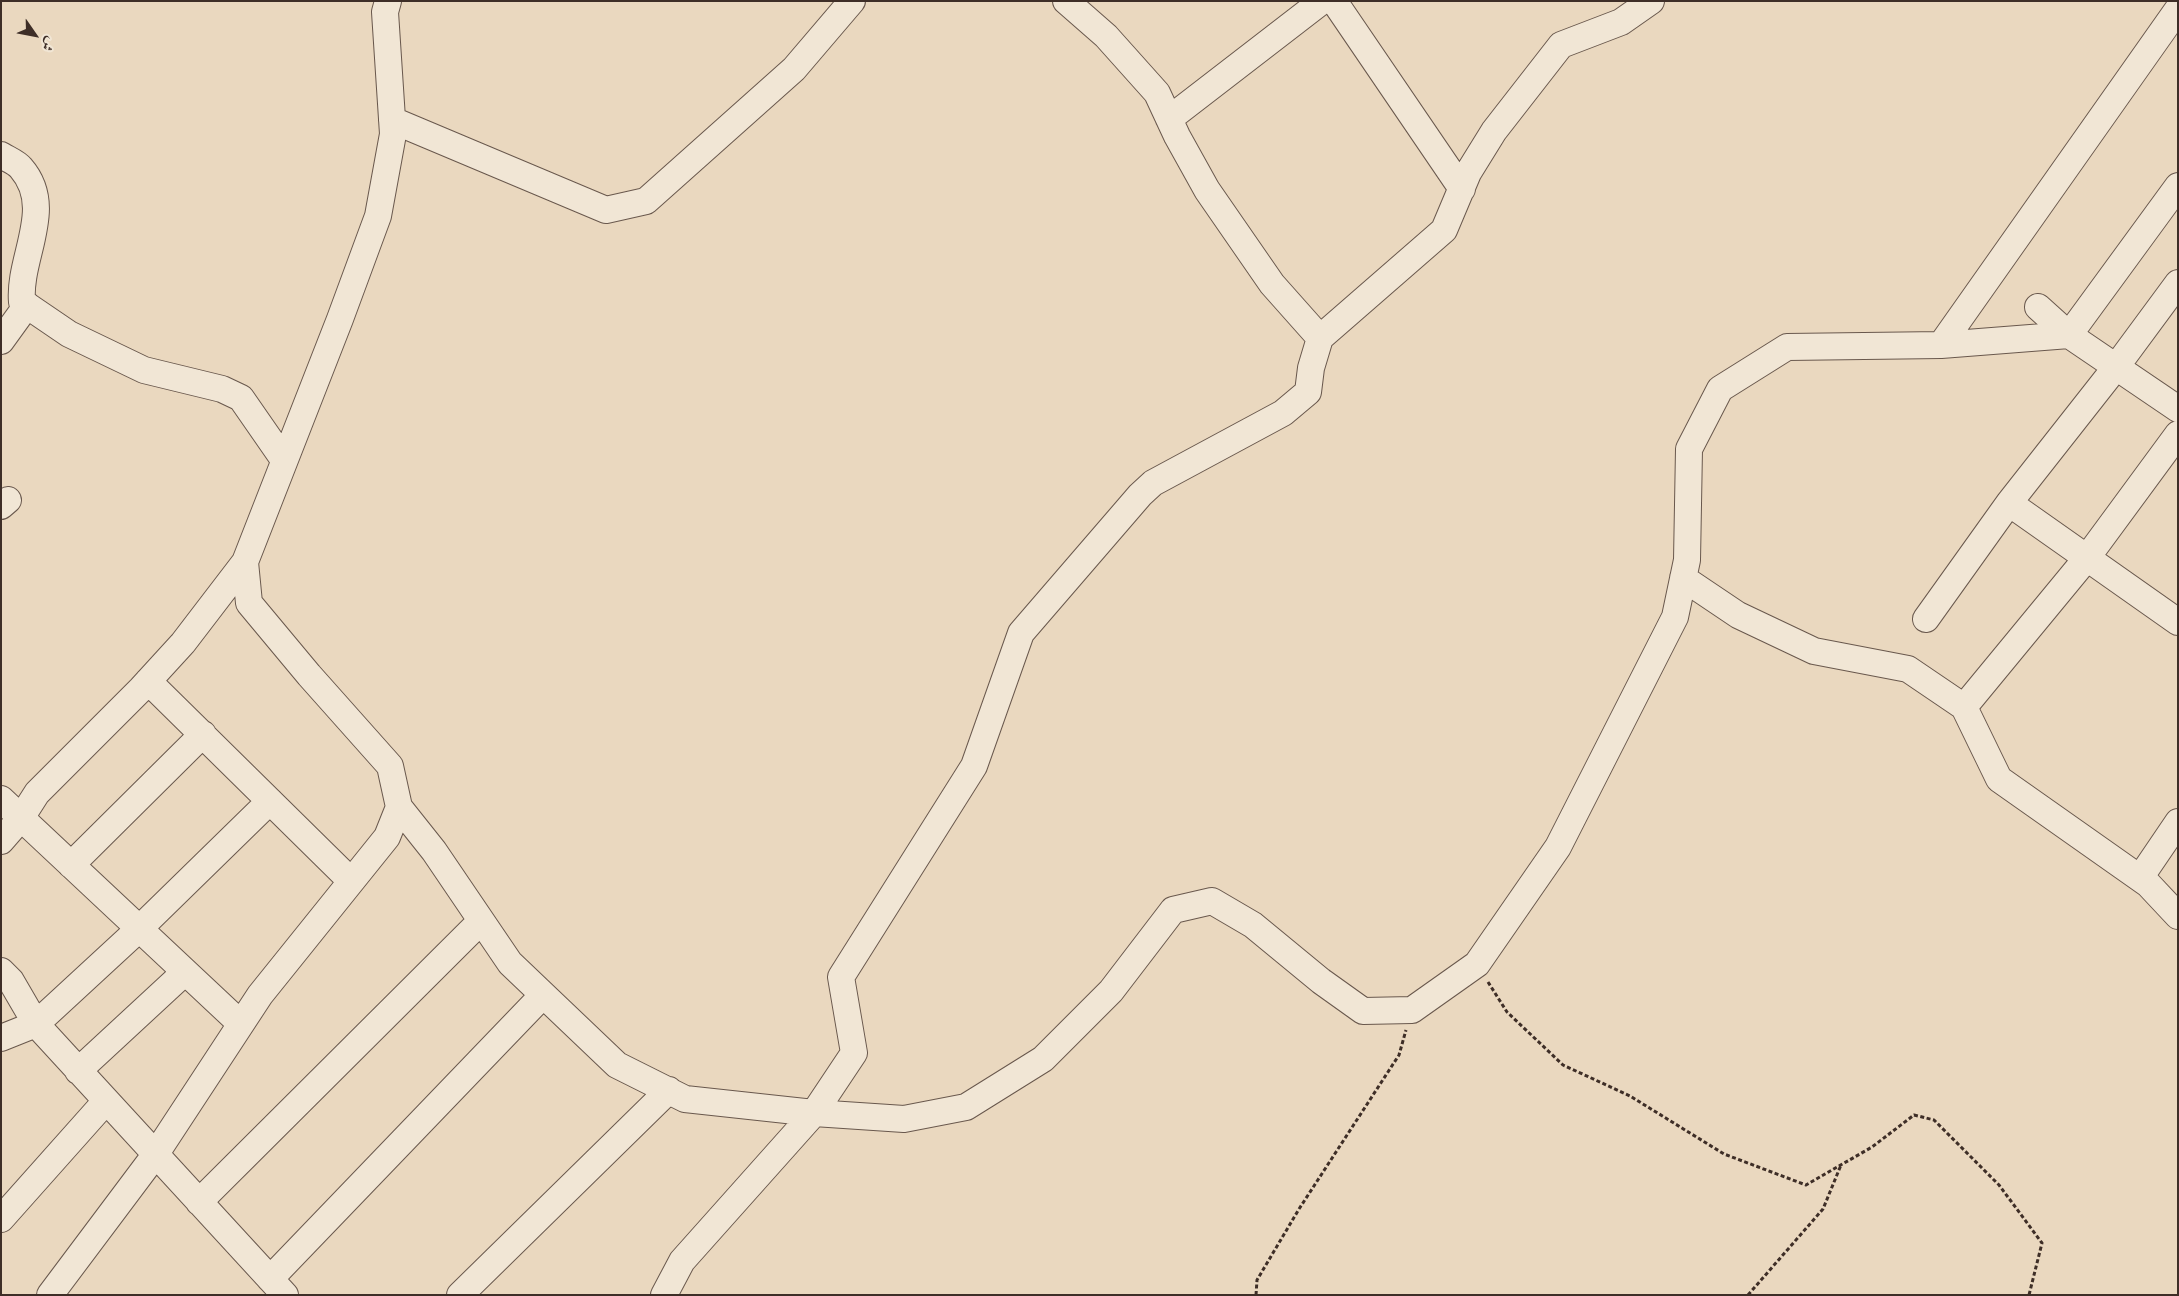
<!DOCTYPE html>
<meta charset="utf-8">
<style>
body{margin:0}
#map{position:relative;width:2179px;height:1296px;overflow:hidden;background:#ead8bf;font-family:Vollkorn,Amiri,serif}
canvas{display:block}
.frame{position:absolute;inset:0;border:2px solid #3e2e27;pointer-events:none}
.north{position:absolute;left:10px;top:10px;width:50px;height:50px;-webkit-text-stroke:4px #f1e6d5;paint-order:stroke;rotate:123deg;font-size:14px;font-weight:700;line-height:20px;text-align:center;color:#3e2e27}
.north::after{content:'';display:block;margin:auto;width:18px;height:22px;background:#3e2e27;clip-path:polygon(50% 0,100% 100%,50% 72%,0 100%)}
</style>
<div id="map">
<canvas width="2179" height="1296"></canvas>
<div class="frame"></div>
<div class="north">ش</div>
</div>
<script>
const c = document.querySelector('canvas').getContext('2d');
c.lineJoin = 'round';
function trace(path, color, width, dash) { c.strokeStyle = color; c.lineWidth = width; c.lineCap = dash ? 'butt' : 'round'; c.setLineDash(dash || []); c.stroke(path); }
const path = new Path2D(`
 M 1488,982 L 1507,1012 L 1563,1065 L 1630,1096 L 1724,1154 L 1806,1185 L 1872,1147 L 1914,1115 L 1934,1120 L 1999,1185 L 2042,1243 L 2029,1295
 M 1256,1295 L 1257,1280 L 1299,1209 L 1399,1055 L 1406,1030
 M 1748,1295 L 1823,1209 L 1841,1165`);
const minor = new Path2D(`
 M 1066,1 L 1106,36 L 1157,93 L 1177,136 L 1207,190 L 1272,284 L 1320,338
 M 1334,1 L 1462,189
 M 1169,119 L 1322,1
 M 392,120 L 606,210 L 646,201 L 794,69 L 852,1
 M 1,155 C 7,159 16,162 21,168 C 56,208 18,257 22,302 L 69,334 L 144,370 L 222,389 L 241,398 L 284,460
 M 2038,307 L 2069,335 L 2178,409
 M 1,341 L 27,305
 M 1941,345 L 2069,335 L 2178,186
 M 2178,434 L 2086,559 L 1964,707 L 1999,779 L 2148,884 L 2178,916
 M 2009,503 L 2178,622
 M 1,506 L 8,500
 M 1683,578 L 1738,615 L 1814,651 L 1908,669 L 1964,707
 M 1926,619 L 2009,503 L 2116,367 L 2178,283
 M 148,681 L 351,881
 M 1,799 L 241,1024
 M 399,807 L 434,851 L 510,963 L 617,1065 L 685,1099 L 814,1113 L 904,1119 L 966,1107 L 1043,1059 L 1111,991 L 1173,910 L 1212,901 L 1253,925 L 1321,981 L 1363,1011 L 1412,1010 L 1477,964 L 1558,847 L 1675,617 L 1687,560 L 1689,449 L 1720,389 L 1787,347 L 1941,345 L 2178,9
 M 1,841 L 21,818 L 37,793 L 140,690 L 183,643 L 245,562
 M 71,865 L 203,734
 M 2140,878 L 2178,822
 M 1,971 L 11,981 L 36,1024 L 285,1295
 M 1,1038 L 36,1024 L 139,929 L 270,801
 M 78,1071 L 185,972
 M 199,1202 L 481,921
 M 1,1219 L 106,1101
 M 270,1279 L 543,995
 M 50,1295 L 155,1155 L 260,995 L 387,837 L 399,807 L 390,766 L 309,675 L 249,603 L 245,562 L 340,319 L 378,216 L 393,134 L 385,12 L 388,1
 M 460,1295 L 669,1090
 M 664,1295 L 682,1261 L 814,1113 L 854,1053 L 841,977 L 974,766 L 1021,633 L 1140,495 L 1153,483 L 1283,413 L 1308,392 L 1311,368 L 1320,338 L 1444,230 L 1468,173 L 1494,131 L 1561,45 L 1621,22 L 1651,1`);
trace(minor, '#69584d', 28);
trace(path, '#3e2e27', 3, [4, 2.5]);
trace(minor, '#f1e6d5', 26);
</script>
